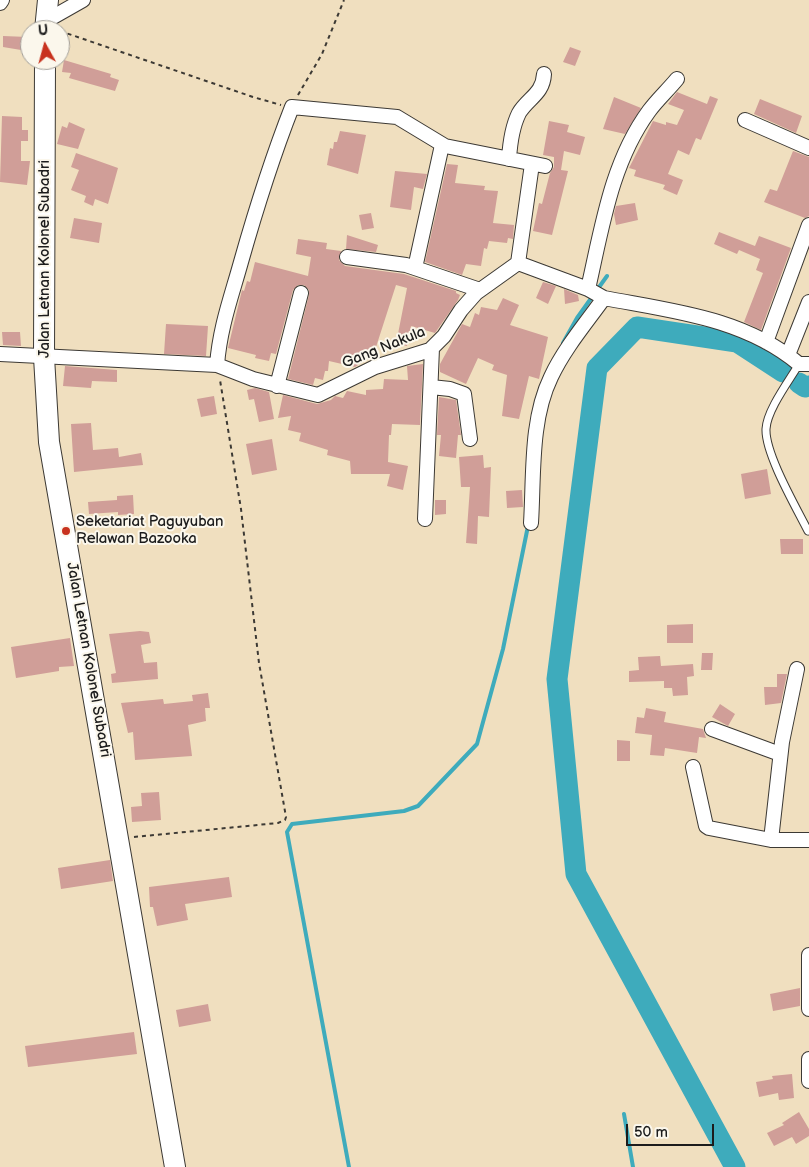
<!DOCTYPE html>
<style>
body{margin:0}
#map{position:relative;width:809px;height:1167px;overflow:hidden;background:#f0dfbf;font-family:"Balsamiq Sans",sans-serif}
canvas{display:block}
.north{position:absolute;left:20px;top:20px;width:50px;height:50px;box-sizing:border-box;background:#fbf7ec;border:1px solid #a29f99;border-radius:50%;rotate:353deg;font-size:14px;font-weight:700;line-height:20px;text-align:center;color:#1c1c1c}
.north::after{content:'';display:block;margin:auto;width:18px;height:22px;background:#c8321e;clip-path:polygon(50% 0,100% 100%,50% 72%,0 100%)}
.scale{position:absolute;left:626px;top:1124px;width:88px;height:22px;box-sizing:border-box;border:2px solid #1c1c1c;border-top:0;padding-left:6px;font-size:15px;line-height:18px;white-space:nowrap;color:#1c1c1c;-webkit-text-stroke:4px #fbf7ec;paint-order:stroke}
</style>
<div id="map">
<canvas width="809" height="1167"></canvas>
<div class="north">U</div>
<div class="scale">50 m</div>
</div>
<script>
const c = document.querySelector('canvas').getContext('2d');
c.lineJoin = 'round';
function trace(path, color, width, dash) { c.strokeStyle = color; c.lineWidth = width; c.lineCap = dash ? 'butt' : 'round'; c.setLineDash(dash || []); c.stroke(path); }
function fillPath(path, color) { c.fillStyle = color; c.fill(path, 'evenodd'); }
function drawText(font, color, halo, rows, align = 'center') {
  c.font = font + ' "Balsamiq Sans",sans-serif'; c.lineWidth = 4; c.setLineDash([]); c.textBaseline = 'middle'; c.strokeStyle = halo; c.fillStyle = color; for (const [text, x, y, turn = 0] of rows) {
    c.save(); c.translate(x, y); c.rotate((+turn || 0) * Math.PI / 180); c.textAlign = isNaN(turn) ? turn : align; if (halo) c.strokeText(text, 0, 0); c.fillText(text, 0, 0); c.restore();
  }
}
const stream = new Path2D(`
 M 563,343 L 577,318 L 607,276
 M 624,1114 L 633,1167
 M 349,1167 L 287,832 L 292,824 L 404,811 L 418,806 L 477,744 L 503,649 L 528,526`);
const river = new Path2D(`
 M 799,383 L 805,387 L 809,386
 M 735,1167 L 576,874 L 557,679 L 597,368 L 637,327 L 737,342 L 783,372`);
const building = new Path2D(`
 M 3,36 L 28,37 L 27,51 L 3,47 Z
 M 570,47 L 581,51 L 575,66 L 563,62 Z
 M 64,60 L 111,74 L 110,77 L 119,80 L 115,91 L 69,78 L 71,73 L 62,72 Z
 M 677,92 L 707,104 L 710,96 L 718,99 L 701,140 L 696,138 L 689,155 L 678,150 L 668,174 L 683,180 L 677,195 L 663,189 L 665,185 L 634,176 L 636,170 L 629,168 L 653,121 L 666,125 L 666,122 L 677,125 L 684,110 L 668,104 Z
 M 614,97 L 641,108 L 625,134 L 603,129 Z
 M 760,99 L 802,116 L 796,133 L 754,114 Z
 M 2,116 L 22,117 L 22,130 L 28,130 L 28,141 L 21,141 L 21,161 L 30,161 L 27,185 L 0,182 Z
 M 549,121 L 569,125 L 567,132 L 585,137 L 580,155 L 564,151 L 561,170 L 568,171 L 552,235 L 533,231 L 539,203 L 542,204 L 550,173 L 554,167 L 554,157 L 543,155 Z
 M 69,122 L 85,129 L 78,149 L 57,144 L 62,126 L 67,128 Z
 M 340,131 L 366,135 L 358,174 L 327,165 L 330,148 L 333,149 L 334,142 L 337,142 Z
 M 793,151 L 809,157 L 809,216 L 805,218 L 764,202 L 770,189 L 777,191 Z
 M 76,153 L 118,168 L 108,204 L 95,199 L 93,206 L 84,202 L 86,196 L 71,190 L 79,170 L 71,167 Z
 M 447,164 L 458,165 L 455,183 L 485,186 L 484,190 L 498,191 L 493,223 L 514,225 L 513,239 L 508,238 L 507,243 L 489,241 L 487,249 L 484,248 L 481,266 L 466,264 L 462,275 L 425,262 Z
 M 395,171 L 427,174 L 423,189 L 414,187 L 411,210 L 390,207 Z
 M 635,203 L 638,220 L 616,225 L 614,214 L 616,206 Z
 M 371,213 L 374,228 L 362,230 L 359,215 Z
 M 74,218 L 102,223 L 99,243 L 70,238 Z
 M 719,232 L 755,246 L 759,236 L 791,248 L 761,330 L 744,322 L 763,273 L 756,270 L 760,259 L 739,250 L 737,254 L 714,244 Z
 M 347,235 L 378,245 L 376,252 L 346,249 Z
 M 298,239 L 327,243 L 326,249 L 341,251 L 339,260 L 345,266 L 404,274 L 456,291 L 456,293 L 460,295 L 458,300 L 435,333 L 411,326 L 407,346 L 396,344 L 407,288 L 396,285 L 376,347 L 373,346 L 371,353 L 362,350 L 358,365 L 355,367 L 329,361 L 328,371 L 325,371 L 323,380 L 315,378 L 313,385 L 288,379 L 309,295 L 309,290 L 304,285 L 298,285 L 293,290 L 276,354 L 271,353 L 269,361 L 255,358 L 256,355 L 228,348 L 242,290 L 244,291 L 247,281 L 250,282 L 255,262 L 308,276 L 311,257 L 296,254 Z
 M 543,282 L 556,286 L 548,304 L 536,298 Z
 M 564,289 L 578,295 L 579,301 L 565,304 Z
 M 503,298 L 519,305 L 510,325 L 548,337 L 539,379 L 529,376 L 519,419 L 502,416 L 507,375 L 492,370 L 494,365 L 478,358 L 466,384 L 440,372 L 440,364 L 462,324 L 470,327 L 475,313 L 479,315 L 481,307 L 497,310 Z
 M 166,324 L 208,326 L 206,356 L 164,354 Z
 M 2,332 L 20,332 L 21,346 L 3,345 Z
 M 423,364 L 420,425 L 392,424 L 391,435 L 389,435 L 388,462 L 408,466 L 403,490 L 387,486 L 390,474 L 351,474 L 350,461 L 327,455 L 328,450 L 299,441 L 301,433 L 288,430 L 291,416 L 278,418 L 283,395 L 317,404 L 331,400 L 335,396 L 343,398 L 347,391 L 366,395 L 366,390 L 383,389 L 384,379 L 408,380 L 407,366 Z
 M 65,366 L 117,370 L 117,382 L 92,381 L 91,388 L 63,386 Z
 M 255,388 L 269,392 L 274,419 L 259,422 L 254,399 L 249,400 L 247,390 Z
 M 214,396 L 217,414 L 201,417 L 197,399 Z
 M 439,397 L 456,400 L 461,435 L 458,435 L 456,458 L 439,456 L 441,435 L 437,435 Z
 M 91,423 L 93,450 L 118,448 L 119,457 L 141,453 L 143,465 L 74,472 L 71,424 Z
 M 272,439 L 277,470 L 252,475 L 246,444 Z
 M 483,455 L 484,468 L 491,467 L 489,517 L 478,516 L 477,544 L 466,543 L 470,487 L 461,487 L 459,457 Z
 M 767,469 L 771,494 L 745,499 L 741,474 Z
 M 522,490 L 523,507 L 507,508 L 506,491 Z
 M 133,495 L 134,514 L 118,515 L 118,512 L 89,514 L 88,502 L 117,500 L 117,496 Z
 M 435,500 L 446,500 L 446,514 L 435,515 Z
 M 780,539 L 803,539 L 803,554 L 781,554 Z
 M 693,624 L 693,643 L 667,643 L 667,625 Z
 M 140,631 L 149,632 L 151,643 L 141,645 L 144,663 L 157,662 L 158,679 L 112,683 L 111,674 L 116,673 L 109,634 Z
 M 70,638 L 74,666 L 59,667 L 59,671 L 16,678 L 11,647 Z
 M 702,653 L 713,653 L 712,670 L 701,670 Z
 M 660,656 L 661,666 L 693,664 L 694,676 L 687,677 L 688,695 L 673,696 L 672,688 L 664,688 L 664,681 L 629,682 L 629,671 L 639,670 L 638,657 Z
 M 777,674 L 787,674 L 781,703 L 765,705 L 764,687 L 777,687 Z
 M 208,693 L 210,708 L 205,708 L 206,721 L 188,725 L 192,756 L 135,760 L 133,732 L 128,733 L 121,703 L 163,699 L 164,704 L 193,701 L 192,695 Z
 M 720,704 L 735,714 L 728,726 L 712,717 Z
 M 646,708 L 666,712 L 664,722 L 703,729 L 706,738 L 699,737 L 697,753 L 665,748 L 664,756 L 650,755 L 652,735 L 635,733 L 637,717 L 644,718 Z
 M 617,740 L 630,741 L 630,761 L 617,761 Z
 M 159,792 L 161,820 L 132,822 L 131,807 L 142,806 L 141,793 Z
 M 110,860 L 113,881 L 61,889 L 58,868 Z
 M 229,877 L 232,897 L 185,904 L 188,920 L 157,926 L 153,907 L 150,907 L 149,887 Z
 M 800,988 L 800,1006 L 773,1011 L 770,994 Z
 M 208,1004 L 211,1021 L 179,1027 L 176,1010 Z
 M 134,1032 L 137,1054 L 28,1067 L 25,1046 Z
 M 792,1074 L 794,1098 L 779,1100 L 778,1093 L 759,1097 L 756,1082 L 773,1079 L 772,1076 Z
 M 799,1112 L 809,1129 L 809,1136 L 796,1144 L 792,1137 L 774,1146 L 767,1133 L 784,1125 L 782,1123 Z`);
const path = new Path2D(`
 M 60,31 L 253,97 L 281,105
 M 298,95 L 322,54 L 344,0
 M 134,837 L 278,823 L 285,820 L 286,817 L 259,663 L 241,509 L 220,380`);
const lane = new Path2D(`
 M 799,364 C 789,381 767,410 766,429 C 765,454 796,507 808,531`);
const street = new Path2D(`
 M 0,3 L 2,0
 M 46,21 L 83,0
 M 745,120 L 809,148
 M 509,159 C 510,143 512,127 519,113 C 528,98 543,94 544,74
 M 347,257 L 406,265 L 480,290
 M 518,263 L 532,164
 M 415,268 L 442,145
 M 588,289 C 602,228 611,163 649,111 C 657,100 668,90 677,79
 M 766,342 L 809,225
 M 0,354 L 217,365 L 253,379 L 318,395 L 375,367 L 430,350 L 444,336 L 461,310 L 476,293 L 518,263 L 588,289 L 604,298 C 672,311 744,318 799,364 L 809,364
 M 788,355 L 809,302
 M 217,365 C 220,327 231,298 241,262 C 256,209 272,158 292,107 L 397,117 L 445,146 L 545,166
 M 277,386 L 301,293
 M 431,387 L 450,389 L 464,394 L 470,439
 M 425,519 L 432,348
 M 531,523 C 534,476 530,420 551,377 C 564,349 586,323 604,298
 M 712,729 L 780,754
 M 693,767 L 706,826 L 709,828 L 771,840 L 809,840
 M 771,840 L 782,742 L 797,669
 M 809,955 L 809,1009
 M 809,1059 L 809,1081`);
const secondary = new Path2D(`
 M 45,30 L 48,0
 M 45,60 L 44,357 L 49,442 L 175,1167`);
const markers = [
 [66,531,5,"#c8321e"]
];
const streetNames = [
 ["Jalan Letnan Kolonel Subadri",45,259,-90],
 ["Gang Nakula",384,348,-22],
 ["Jalan Letnan Kolonel Subadri",88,660,80]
];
const poiNames = [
 ["Seketariat Paguyuban",76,522],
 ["Relawan Bazooka",76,539]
];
trace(stream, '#3eabbc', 4);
trace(river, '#3eabbc', 21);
fillPath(building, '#d09e98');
trace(lane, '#3c3934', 9);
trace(street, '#3c3934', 16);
trace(secondary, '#3c3934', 22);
trace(path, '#3c3934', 2, [4, 4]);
trace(lane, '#fff', 7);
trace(street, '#fff', 14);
trace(secondary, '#fff', 20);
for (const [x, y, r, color] of markers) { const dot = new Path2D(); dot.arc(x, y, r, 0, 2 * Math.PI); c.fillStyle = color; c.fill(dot); trace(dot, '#fbf7ec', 2); }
drawText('15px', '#1c1c1c', '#fbf7ec', streetNames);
drawText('15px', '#1c1c1c', '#fbf7ec', poiNames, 'left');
</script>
